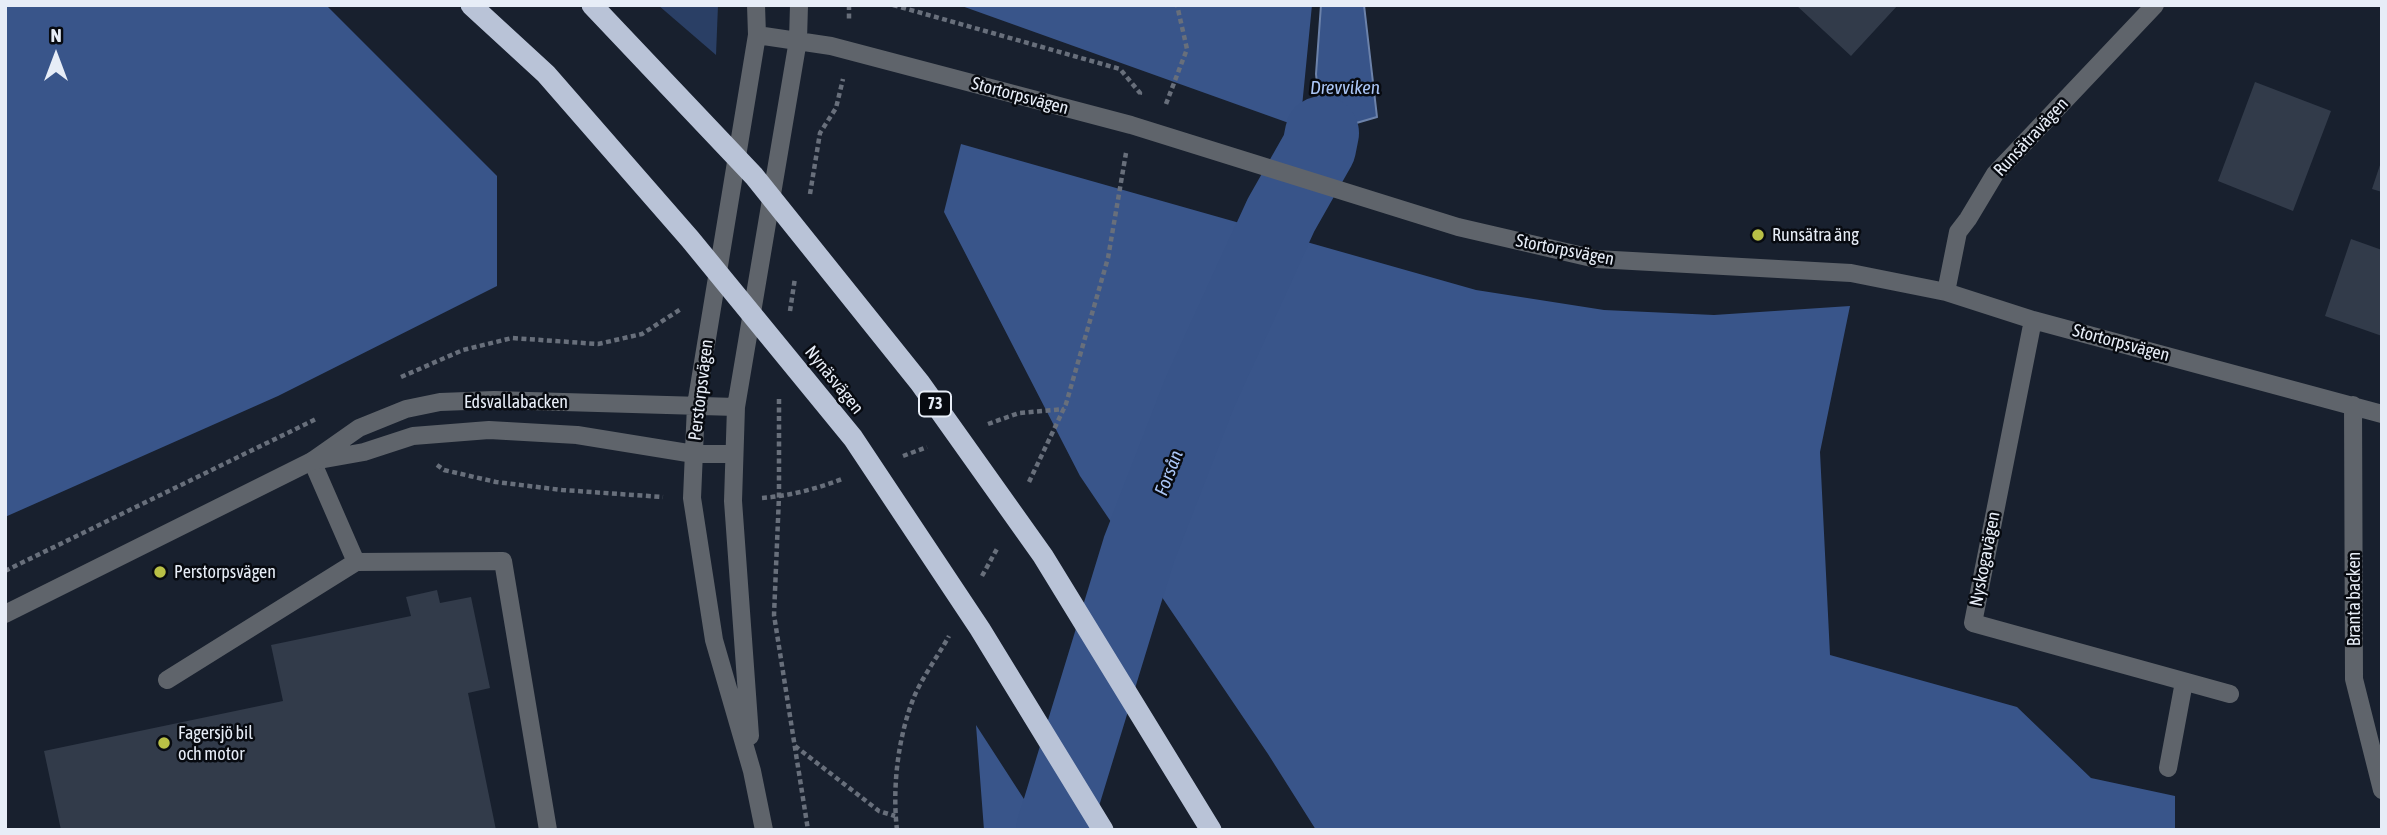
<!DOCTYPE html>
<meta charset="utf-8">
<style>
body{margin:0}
#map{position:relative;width:2387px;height:835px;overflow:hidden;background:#18202e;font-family:"Asap Condensed",sans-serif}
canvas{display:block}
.frame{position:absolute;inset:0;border:7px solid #e7edf7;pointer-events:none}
.north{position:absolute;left:21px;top:21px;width:70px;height:70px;-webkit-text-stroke:5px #070a10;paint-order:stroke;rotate:0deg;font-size:19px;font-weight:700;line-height:28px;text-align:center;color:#e7edf7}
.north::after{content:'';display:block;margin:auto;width:24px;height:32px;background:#e7edf7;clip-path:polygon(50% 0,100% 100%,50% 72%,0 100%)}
</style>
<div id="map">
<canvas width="2387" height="835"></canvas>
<div class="frame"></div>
<div class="north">N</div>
</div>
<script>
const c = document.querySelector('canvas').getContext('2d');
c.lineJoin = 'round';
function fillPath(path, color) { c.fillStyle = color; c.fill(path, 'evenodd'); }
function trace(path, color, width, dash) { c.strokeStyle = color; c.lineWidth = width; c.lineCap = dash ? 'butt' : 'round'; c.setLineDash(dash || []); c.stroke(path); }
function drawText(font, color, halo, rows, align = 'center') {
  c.font = font + ' "Asap Condensed",sans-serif'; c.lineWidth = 5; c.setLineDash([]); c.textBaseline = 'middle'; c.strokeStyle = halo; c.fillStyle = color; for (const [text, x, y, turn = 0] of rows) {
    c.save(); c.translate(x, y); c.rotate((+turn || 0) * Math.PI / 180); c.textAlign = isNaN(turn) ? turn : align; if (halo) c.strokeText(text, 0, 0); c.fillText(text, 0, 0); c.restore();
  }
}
const green = new Path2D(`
 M 658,5 L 718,5 L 716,55 Z`);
const forest = new Path2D(`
 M 5,5 L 326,5 L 497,176 L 497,286 L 278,396 L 5,517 Z
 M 959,5 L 1312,5 L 1300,127 Z
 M 961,144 L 1476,290 L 1604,310 L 1714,315 L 1850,306 L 1820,452 L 1830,655 L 2017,707 L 2091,778 L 2175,796 L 2175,830 L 1316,830 L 1268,754 L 1080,476 L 944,212 Z
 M 976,725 L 1044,830 L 984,830 Z`);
const water = new Path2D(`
 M 1321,5 L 1364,5 L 1377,117 L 1322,133 L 1316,74 Z`);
const river = new Path2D(`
 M 1053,830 L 1139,549 L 1200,392 L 1281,215 L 1319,148 L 1322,133`);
const building = new Path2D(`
 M 1796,5 L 1898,5 L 1851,56 Z
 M 2255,82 L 2331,111 L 2293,211 L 2218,181 Z
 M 2381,162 L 2382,162 L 2382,192 L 2372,189 Z
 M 2351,239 L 2382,250 L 2382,336 L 2325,316 Z
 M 437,590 L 440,603 L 471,597 L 490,688 L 468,693 L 496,830 L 61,830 L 44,751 L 283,701 L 271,645 L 411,616 L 406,597 Z`);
const path = new Path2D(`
 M 849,5 L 849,22
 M 893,5 L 1120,69 L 1140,93 L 1139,97
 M 1166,104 L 1187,49 L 1177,5
 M 810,194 L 820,133 L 836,108 L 843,79
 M 790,311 L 795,278
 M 401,377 L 463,350 L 512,338 L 598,344 L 642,334 L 681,309
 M 779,399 L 779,496 L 774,615 L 808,830
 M 988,424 L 1019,413 L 1064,409
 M 903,456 L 927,447
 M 437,465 L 444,470 L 496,482 L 562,490 L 663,497
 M 1029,482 L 1066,404 L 1108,258 L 1126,153
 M 762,498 C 789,496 816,489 842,479
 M 5,571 L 316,419
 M 982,576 L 998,547
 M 795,746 L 879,811 L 895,816
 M 897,830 C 892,787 898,737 914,697 C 923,676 938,656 949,636`);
const service = new Path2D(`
 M 356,562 L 503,561 L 548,830
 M 167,680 L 356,562 L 312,461`);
const minor = new Path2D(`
 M 756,5 L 757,35 L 696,405 L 692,498 L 714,640 L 752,771 L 764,830
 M 757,35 L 831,46 L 1131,125 L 1458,227 L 1596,259 L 1851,273 L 1946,292 L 2033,320 L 2382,414
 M 1946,292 L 1958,232 L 1968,219 L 1995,174 L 2155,5
 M 2033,320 L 1973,623 L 2230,694
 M 2353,405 L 2354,679 L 2382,790
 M 319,460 L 364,452 L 413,436 L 489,430 L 577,435 L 694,454 L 734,454
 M 5,614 L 312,461 L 359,428 L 406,409 L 440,402 L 494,400 L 736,407
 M 750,736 L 733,501 L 736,407 L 798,40 L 799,5
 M 2168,768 L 2184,682`);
const motorway = new Path2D(`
 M 471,5 L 546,74 L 690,239 L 853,438 L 980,629 L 1103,830
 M 592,5 L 754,176 L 920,383 L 1043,556 L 1211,830`);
const markers = [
 [1758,235,7,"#b9c046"],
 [160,572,7,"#b9c046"],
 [164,743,7,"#b9c046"]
];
const shields = [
 [935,404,32]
];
const shieldNames = [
 ["73",935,404]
];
const streetNames = [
 ["Stortorpsvägen",1020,96,15],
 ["Runsätravägen",2031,137,-47],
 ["Stortorpsvägen",1565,250,11],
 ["Stortorpsvägen",2121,343,15],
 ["Nynäsvägen",834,380,51],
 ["Perstorpsvägen",701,390,-83],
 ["Edsvallabacken",516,402],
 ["Nyskogavägen",1985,559,-79],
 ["Branta backen",2354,599,-90]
];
const poiNames = [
 ["Runsätra äng",1772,235],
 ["Perstorpsvägen",174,572],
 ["Fagersjö bil",178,733],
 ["och motor",178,754]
];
const waterNames = [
 ["Drevviken",1345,88],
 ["Forsån",1169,473,-69]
];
fillPath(green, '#2a3f65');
fillPath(forest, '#39558a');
fillPath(water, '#385489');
trace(water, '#6c82aa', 2);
trace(river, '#385489', 74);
fillPath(building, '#323b4a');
trace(path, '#686f7b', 4.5, [5, 3.5]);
trace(service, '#5f646b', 18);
trace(minor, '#5f646b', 18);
trace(motorway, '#b9c3d7', 21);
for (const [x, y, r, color] of markers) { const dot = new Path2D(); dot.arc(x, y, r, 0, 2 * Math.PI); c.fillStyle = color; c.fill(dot); trace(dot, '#070a10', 2.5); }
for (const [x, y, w] of shields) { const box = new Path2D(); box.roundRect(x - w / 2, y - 12.5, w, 25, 5); c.fillStyle = '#070a10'; c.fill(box); trace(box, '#e7edf7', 2); }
drawText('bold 16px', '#e7edf7', null, shieldNames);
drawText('18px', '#e7edf7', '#070a10', streetNames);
drawText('18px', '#e7edf7', '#070a10', poiNames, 'left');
drawText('italic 19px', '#abc6f6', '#070a10', waterNames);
</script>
